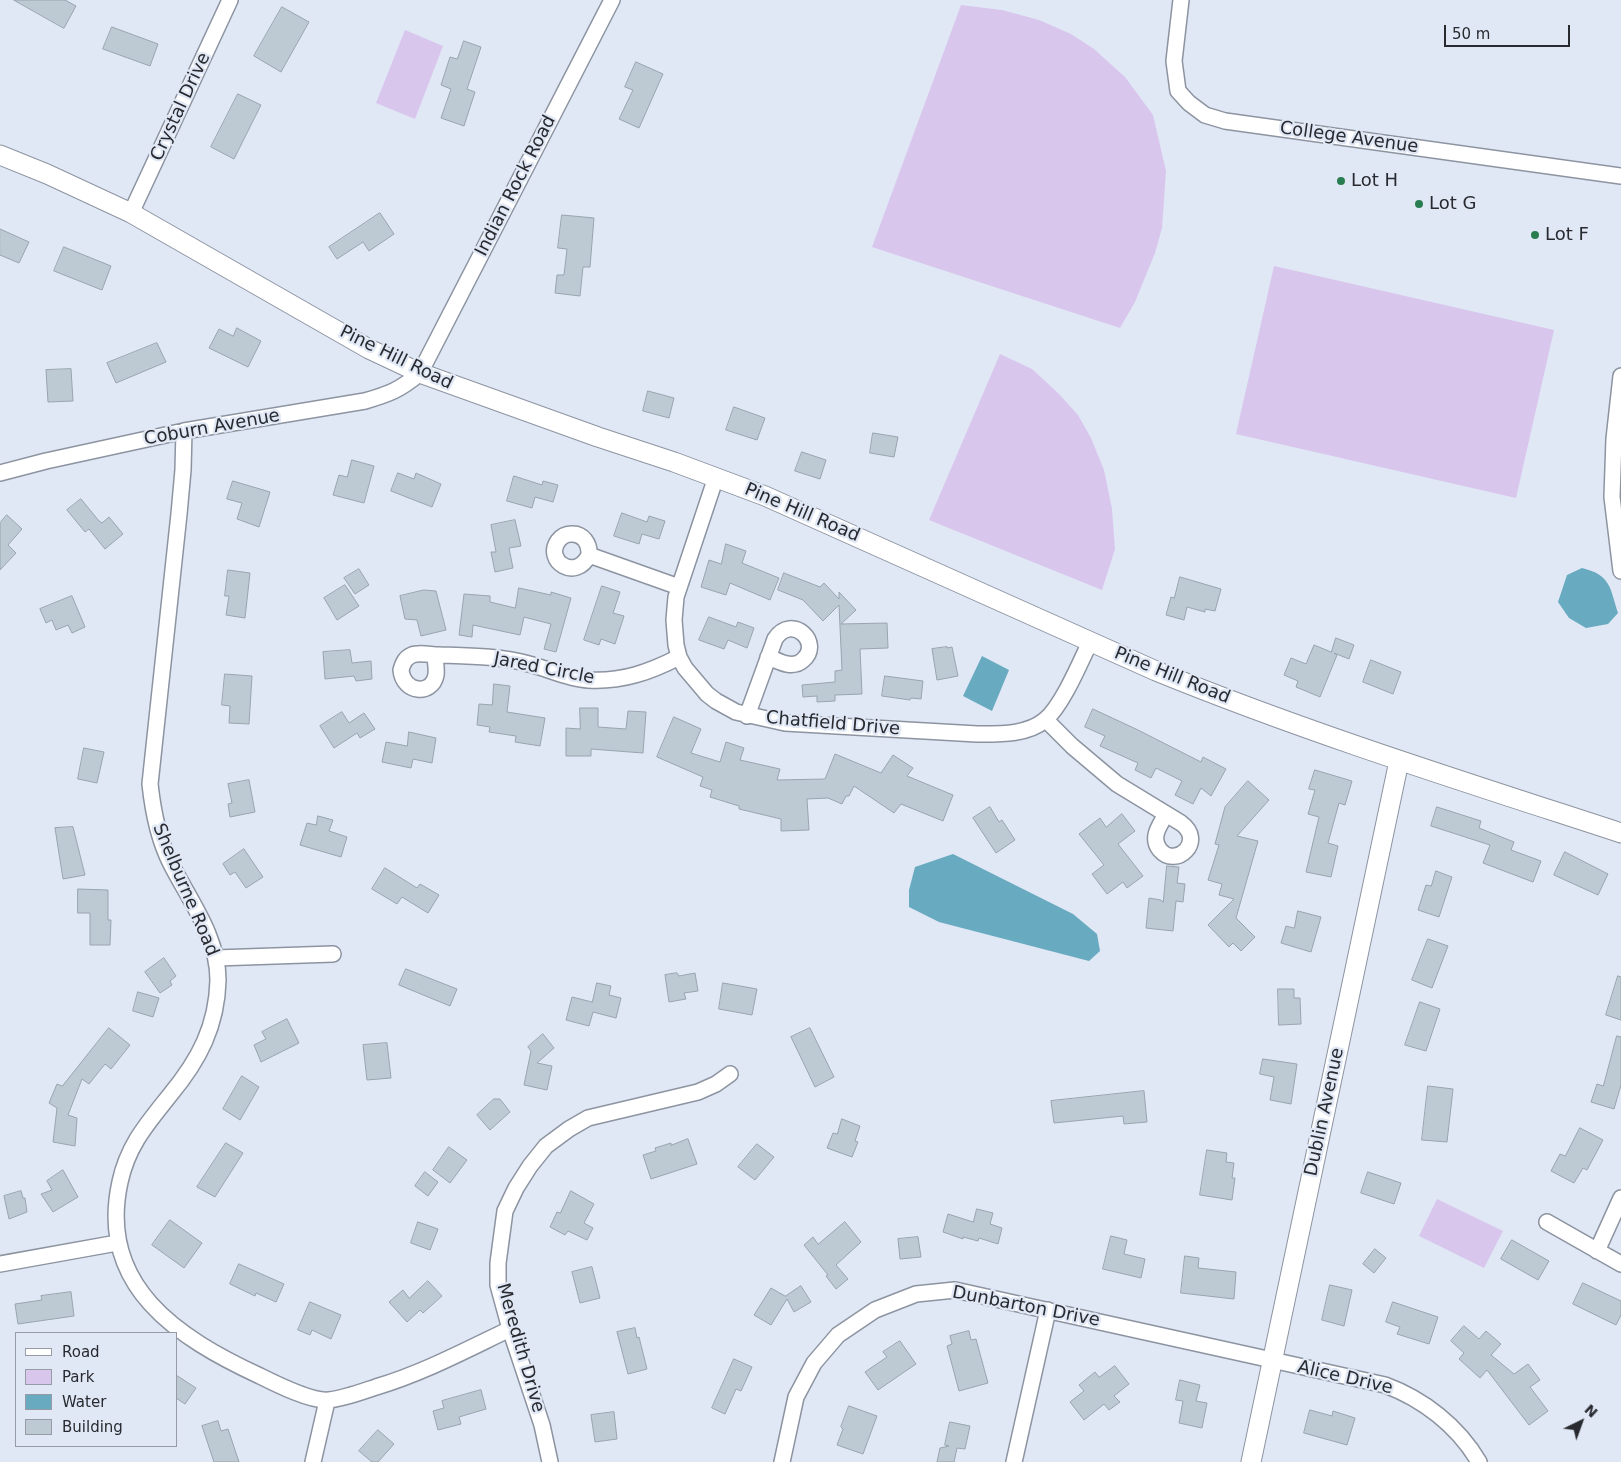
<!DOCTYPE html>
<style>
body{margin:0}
#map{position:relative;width:1621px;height:1462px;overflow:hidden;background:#e0e7f5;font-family:"DejaVu Sans",sans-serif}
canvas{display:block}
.legend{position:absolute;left:15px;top:1332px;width:162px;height:115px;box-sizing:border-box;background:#e0e7f5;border:1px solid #969ba6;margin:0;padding:6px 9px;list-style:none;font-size:15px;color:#282a2f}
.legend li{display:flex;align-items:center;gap:10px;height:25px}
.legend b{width:25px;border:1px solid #969ba6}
.north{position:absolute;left:1556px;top:1397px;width:50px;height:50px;-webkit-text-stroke:4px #e0e7f5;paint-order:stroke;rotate:42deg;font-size:14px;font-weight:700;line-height:20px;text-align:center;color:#282a2f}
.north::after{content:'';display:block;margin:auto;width:18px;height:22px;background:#282a2f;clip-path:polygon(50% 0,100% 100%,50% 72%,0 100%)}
.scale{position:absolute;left:1444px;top:25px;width:126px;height:22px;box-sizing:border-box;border:2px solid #282a2f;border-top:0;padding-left:6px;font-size:15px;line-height:18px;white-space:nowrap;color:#282a2f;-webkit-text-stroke:4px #e0e7f5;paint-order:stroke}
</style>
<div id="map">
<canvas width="1621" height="1462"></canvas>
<ul class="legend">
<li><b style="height:6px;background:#fff"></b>Road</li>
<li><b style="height:14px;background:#d9c6ed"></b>Park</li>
<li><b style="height:14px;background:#68aac0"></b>Water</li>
<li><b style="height:14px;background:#bdcad4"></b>Building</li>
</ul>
<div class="north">N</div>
<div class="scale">50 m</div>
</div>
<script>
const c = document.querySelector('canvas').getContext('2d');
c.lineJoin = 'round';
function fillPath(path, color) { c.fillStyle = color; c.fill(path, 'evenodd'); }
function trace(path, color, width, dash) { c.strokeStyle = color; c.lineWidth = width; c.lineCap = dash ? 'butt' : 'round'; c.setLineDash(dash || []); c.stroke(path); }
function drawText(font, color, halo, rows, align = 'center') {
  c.font = font + ' "DejaVu Sans",sans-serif'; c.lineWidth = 4.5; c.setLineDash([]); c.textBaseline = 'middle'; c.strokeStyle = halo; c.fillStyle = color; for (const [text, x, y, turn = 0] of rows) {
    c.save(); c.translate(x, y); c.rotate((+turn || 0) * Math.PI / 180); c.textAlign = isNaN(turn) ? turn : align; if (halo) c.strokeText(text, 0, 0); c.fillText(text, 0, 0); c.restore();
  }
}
const green = new Path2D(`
 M 961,5 L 1002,10 L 1039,20 L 1071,34 L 1094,49 L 1125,77 L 1153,115 L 1166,171 L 1162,228 L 1155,253 L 1135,302 L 1120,328 L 872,247 Z
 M 405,30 L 443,46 L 415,119 L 376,103 Z
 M 1274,266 L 1554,330 L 1516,498 L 1236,434 Z
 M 1000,354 L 1032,369 L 1059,394 L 1078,415 L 1091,438 L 1104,470 L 1112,509 L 1115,549 L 1102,590 L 929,520 Z
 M 1437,1199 L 1503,1231 L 1484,1268 L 1419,1236 Z`);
const water = new Path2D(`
 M 1582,568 C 1611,575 1610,588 1618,613 L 1608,624 L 1586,628 L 1569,618 L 1558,602 L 1567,575 Z
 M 982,656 L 1009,670 L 992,711 L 963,696 Z
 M 953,854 L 1073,914 L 1097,934 L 1100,951 L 1089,961 L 939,922 L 909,907 L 909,890 L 915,867 Z`);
const building = new Path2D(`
 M 14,0 L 65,0 L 76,6 L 64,28 Z
 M 282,7 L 309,22 L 281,72 L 254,56 Z
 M 112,27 L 158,44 L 150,66 L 103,49 Z
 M 464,41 L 481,47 L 467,89 L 475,92 L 464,126 L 441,118 L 451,89 L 441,85 L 450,57 L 457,59 Z
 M 636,62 L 663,74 L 639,128 L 619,119 L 633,90 L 625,87 Z
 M 238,94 L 261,105 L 234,159 L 211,147 Z
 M 380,213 L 394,234 L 369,251 L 363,242 L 337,259 L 329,247 Z
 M 562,215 L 594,218 L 590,267 L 583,267 L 580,296 L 555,293 L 557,275 L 564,275 L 567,249 L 558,248 Z
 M 0,229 L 29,242 L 19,263 L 0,255 Z
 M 64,247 L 111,266 L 102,290 L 54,271 Z
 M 237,328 L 261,341 L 248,367 L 209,348 L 219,329 L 233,336 Z
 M 157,343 L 166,362 L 116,383 L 107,363 Z
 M 71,369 L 73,401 L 48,402 L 46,370 Z
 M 648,391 L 674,398 L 669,418 L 643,411 Z
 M 734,407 L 765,418 L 757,440 L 726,430 Z
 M 873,433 L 898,437 L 894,457 L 870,453 Z
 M 802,452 L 826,460 L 820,479 L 795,471 Z
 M 352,460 L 374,466 L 364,503 L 333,495 L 339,475 L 347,477 Z
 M 398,473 L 414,479 L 416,473 L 441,484 L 432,507 L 391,491 Z
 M 514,476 L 542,485 L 543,481 L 558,485 L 553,502 L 535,497 L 532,508 L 507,501 Z
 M 233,481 L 270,492 L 259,527 L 237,519 L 242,503 L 227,499 Z
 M 81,499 L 99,521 L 102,523 L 109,517 L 123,534 L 105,549 L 89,529 L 85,532 L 67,510 Z
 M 622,513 L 647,522 L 649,516 L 665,521 L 659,539 L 642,534 L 639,544 L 614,536 Z
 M 7,515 L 22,529 L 8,545 L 16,553 L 0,570 L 0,523 Z
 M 515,520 L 521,546 L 509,548 L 513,568 L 495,572 L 491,552 L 496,552 L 491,525 Z
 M 726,544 L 746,551 L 742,563 L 779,578 L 770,600 L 730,583 L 726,595 L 701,587 L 709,560 L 721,564 Z
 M 359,569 L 369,585 L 355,594 L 344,578 Z
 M 228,570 L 250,573 L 245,618 L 226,615 L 229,596 L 225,596 Z
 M 784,573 L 820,587 L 824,583 L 839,599 L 839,592 L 856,610 L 841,624 L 887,623 L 888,648 L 860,649 L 862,694 L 835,695 L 835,701 L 817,702 L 817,696 L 803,697 L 802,685 L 835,682 L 835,671 L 842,670 L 839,605 L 823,621 L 803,600 L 778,590 Z
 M 1180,577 L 1221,589 L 1215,611 L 1205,609 L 1205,612 L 1187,607 L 1184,620 L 1166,615 L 1171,597 L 1174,598 Z
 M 345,585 L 359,606 L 337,620 L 324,598 Z
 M 602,586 L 620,592 L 613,613 L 624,616 L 615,644 L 601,639 L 599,645 L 584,640 Z
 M 519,588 L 551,595 L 551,592 L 571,598 L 556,652 L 544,649 L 551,624 L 524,617 L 520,635 L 473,625 L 472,637 L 459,635 L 464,594 L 490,596 L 490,602 L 515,608 Z
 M 424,590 L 436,591 L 446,630 L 421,636 L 417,620 L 405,619 L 400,596 Z
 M 72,596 L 85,627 L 72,633 L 68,625 L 56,630 L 52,620 L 46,623 L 40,609 Z
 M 709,617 L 736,627 L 738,622 L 754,628 L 747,648 L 728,640 L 724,649 L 699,640 Z
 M 1336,638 L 1354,645 L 1349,659 L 1334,653 L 1337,655 L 1320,697 L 1296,687 L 1298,681 L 1284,675 L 1291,658 L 1306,664 L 1314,645 L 1331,652 Z
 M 947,647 L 947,648 L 952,647 L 958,676 L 937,680 L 932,649 Z
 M 350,650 L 352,663 L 371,661 L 372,679 L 356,681 L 354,676 L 325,679 L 323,652 Z
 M 1371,660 L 1401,672 L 1393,694 L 1363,682 Z
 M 225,674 L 252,676 L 249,724 L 229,723 L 230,706 L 222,705 Z
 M 885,676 L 923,681 L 921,699 L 911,698 L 910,700 L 882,696 Z
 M 494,684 L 510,686 L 507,712 L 545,718 L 540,746 L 515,742 L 516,736 L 489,732 L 490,727 L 477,725 L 479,704 L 492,705 Z
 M 580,708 L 598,708 L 598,727 L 626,729 L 628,711 L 646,712 L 643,753 L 591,749 L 591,756 L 566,756 L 566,728 L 580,729 Z
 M 1093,709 L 1138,730 L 1201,762 L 1203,757 L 1226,769 L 1211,796 L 1201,788 L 1193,804 L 1175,795 L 1182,781 L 1156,768 L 1151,778 L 1135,770 L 1138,763 L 1100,746 L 1105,736 L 1085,727 Z
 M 342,712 L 349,723 L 364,713 L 375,729 L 360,738 L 357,733 L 334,748 L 320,726 Z
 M 674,717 L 701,729 L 691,753 L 720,762 L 726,742 L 744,748 L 740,760 L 780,769 L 777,780 L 825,779 L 835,754 L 881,773 L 893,755 L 913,768 L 907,776 L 953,795 L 943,821 L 901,804 L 894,813 L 854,786 L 849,796 L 846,796 L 842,804 L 828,798 L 807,799 L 809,830 L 781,831 L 781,819 L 739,809 L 739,806 L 710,797 L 712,790 L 700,786 L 703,777 L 657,757 Z
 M 409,732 L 436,738 L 432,763 L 413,759 L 411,768 L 382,762 L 386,742 L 407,746 Z
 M 84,748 L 104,752 L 97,783 L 78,779 Z
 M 1315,770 L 1352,781 L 1345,805 L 1339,803 L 1328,843 L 1338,846 L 1331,877 L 1306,872 L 1319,817 L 1308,814 L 1315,790 L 1309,789 Z
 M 249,780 L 255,812 L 230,817 L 228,804 L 232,803 L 228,784 Z
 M 1248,781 L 1269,800 L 1237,836 L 1258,841 L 1236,918 L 1255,937 L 1241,951 L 1233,943 L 1229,947 L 1208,925 L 1234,899 L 1219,895 L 1222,884 L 1208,880 L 1219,845 L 1215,844 L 1225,807 Z
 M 990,807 L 999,822 L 1002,820 L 1015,840 L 996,853 L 973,818 Z
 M 1437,807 L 1481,821 L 1479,828 L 1514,842 L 1511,850 L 1541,861 L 1533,882 L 1483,863 L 1490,845 L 1431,826 Z
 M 1122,814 L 1135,831 L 1118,844 L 1143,876 L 1127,888 L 1123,882 L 1107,894 L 1092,874 L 1104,865 L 1079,834 L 1100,818 L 1106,827 Z
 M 318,816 L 333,820 L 329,831 L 347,837 L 341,857 L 300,845 L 307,823 L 316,825 Z
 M 73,827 L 85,875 L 63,879 L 55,828 Z
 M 244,849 L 263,877 L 246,888 L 235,872 L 230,875 L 223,864 Z
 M 1565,852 L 1608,874 L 1598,895 L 1554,875 Z
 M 1167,866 L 1179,867 L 1177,883 L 1185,884 L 1183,902 L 1176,901 L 1173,931 L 1146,928 L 1149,898 L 1161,900 L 1163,902 Z
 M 385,868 L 417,888 L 420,884 L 439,895 L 428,913 L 402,897 L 397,904 L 372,889 Z
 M 1436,871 L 1452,877 L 1439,917 L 1418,910 L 1426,885 L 1431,886 Z
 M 78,889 L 108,890 L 108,920 L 111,920 L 110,945 L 90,945 L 90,913 L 78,913 Z
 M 1298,911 L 1321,917 L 1311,952 L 1281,943 L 1286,926 L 1294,928 Z
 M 1428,939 L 1448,946 L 1432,988 L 1412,980 Z
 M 164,958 L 176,976 L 170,981 L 172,985 L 160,993 L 145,972 Z
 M 406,969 L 457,989 L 450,1006 L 399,985 Z
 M 677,973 L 679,976 L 695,973 L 698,991 L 684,993 L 686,999 L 669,1002 L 665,975 Z
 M 1618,976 L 1621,977 L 1621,1020 L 1606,1015 Z
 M 597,983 L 611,986 L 609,995 L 621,998 L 616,1018 L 593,1012 L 589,1026 L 566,1020 L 572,997 L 592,1002 Z
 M 723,983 L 757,989 L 752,1015 L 719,1009 Z
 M 1278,989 L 1294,989 L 1294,998 L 1300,998 L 1301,1024 L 1279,1025 Z
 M 138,992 L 159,998 L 153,1017 L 133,1011 Z
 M 1420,1002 L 1440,1009 L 1426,1051 L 1405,1045 Z
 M 287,1019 L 299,1043 L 261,1062 L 254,1045 L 266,1039 L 262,1032 Z
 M 109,1028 L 130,1045 L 111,1069 L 105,1064 L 89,1084 L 82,1079 L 68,1115 L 77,1118 L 75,1146 L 53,1142 L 57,1108 L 49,1103 L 57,1084 L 62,1086 Z
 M 810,1028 L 834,1077 L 815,1087 L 791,1037 Z
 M 543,1034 L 554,1048 L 537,1063 L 552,1066 L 547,1090 L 524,1085 L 531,1051 L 528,1047 Z
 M 1617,1036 L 1621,1037 L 1621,1085 L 1614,1109 L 1591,1102 L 1597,1084 L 1603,1086 Z
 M 387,1043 L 391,1078 L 367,1080 L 363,1045 Z
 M 1263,1059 L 1297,1064 L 1291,1104 L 1270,1100 L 1274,1077 L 1260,1074 Z
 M 242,1076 L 259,1087 L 240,1120 L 223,1109 Z
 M 1428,1086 L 1453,1089 L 1447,1142 L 1422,1140 Z
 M 1144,1091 L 1147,1122 L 1124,1124 L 1123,1116 L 1054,1123 L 1051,1101 Z
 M 494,1099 L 500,1099 L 510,1112 L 490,1130 L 477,1115 Z
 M 842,1119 L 860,1126 L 855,1141 L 858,1142 L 852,1157 L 827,1148 L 833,1133 L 837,1134 Z
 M 1580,1128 L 1603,1140 L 1587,1170 L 1583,1168 L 1574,1183 L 1551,1171 L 1560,1154 L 1565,1156 Z
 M 688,1139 L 697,1164 L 651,1179 L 643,1155 L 656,1151 L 655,1148 L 671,1143 L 671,1145 Z
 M 226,1143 L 243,1153 L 215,1197 L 197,1187 Z
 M 757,1144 L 774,1157 L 755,1180 L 738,1167 Z
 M 449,1147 L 467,1160 L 450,1183 L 433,1170 Z
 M 1207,1150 L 1227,1153 L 1226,1162 L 1234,1163 L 1232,1178 L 1235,1178 L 1232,1200 L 1200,1195 Z
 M 63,1170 L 78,1197 L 53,1212 L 41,1194 L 52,1190 L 47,1181 Z
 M 425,1172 L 438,1182 L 428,1196 L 415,1186 Z
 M 1368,1172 L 1401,1183 L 1394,1204 L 1361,1193 Z
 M 21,1191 L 23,1198 L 25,1198 L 27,1212 L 9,1219 L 4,1196 Z
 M 571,1191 L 594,1204 L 584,1223 L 593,1228 L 587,1240 L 568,1231 L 565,1235 L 550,1227 L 557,1212 L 560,1213 Z
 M 977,1209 L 993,1213 L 990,1224 L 1002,1228 L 998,1244 L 979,1238 L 978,1241 L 963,1237 L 963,1239 L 943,1232 L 948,1214 L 973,1222 Z
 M 170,1220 L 202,1243 L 184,1268 L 152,1245 Z
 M 418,1222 L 438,1229 L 430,1250 L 411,1243 Z
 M 845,1222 L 861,1242 L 836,1265 L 848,1279 L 836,1289 L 826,1276 L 828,1275 L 804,1245 L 813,1237 L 818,1244 Z
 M 1111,1236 L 1127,1240 L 1124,1254 L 1145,1259 L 1141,1278 L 1103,1269 Z
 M 918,1237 L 921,1257 L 900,1259 L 898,1239 Z
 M 1512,1240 L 1549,1261 L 1538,1280 L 1501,1259 Z
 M 1375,1249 L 1386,1258 L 1374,1273 L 1363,1264 Z
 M 1185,1256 L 1199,1258 L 1198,1268 L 1236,1272 L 1234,1299 L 1181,1293 Z
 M 239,1264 L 284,1284 L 276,1302 L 256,1293 L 255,1296 L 230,1284 Z
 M 592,1267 L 600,1298 L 580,1303 L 572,1272 Z
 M 428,1281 L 442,1296 L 423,1313 L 420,1310 L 407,1322 L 389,1302 L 403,1290 L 409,1298 Z
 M 1583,1283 L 1621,1301 L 1621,1315 L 1616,1325 L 1573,1304 Z
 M 1330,1285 L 1352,1290 L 1344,1326 L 1322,1320 Z
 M 801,1286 L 811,1302 L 794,1312 L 787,1299 L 771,1325 L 754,1315 L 771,1288 L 785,1296 Z
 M 71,1292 L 74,1316 L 18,1324 L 15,1304 L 42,1300 L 41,1296 Z
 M 310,1302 L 341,1315 L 331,1339 L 312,1330 L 310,1335 L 298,1330 Z
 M 1393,1302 L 1438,1317 L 1429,1344 L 1397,1334 L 1400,1327 L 1386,1322 Z
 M 1464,1326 L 1479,1339 L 1486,1331 L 1501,1344 L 1491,1355 L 1514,1374 L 1528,1364 L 1540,1380 L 1530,1387 L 1548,1411 L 1529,1425 L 1487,1370 L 1480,1378 L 1459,1359 L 1464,1353 L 1451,1341 Z
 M 635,1328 L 637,1338 L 639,1337 L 647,1369 L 628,1374 L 617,1332 Z
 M 969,1331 L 971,1340 L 976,1339 L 988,1383 L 959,1391 L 947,1346 L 952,1344 L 950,1336 Z
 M 900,1341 L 916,1364 L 878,1390 L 865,1372 L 887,1357 L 883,1352 Z
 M 734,1359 L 752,1367 L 741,1391 L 736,1389 L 725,1414 L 712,1408 Z
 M 1115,1366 L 1129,1384 L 1114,1396 L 1120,1402 L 1109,1410 L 1104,1404 L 1084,1420 L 1070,1402 L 1084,1391 L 1079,1385 L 1095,1372 L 1099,1377 Z
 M 176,1375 L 196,1388 L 185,1404 L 176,1398 Z
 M 1180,1380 L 1200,1385 L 1196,1401 L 1207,1403 L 1202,1428 L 1179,1423 L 1183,1401 L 1176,1400 Z
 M 481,1390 L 486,1409 L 459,1417 L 461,1424 L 438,1430 L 433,1411 L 444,1408 L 442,1401 Z
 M 849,1406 L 877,1416 L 863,1454 L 837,1445 L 843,1429 L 841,1427 Z
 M 1310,1410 L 1332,1416 L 1333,1411 L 1355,1418 L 1347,1445 L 1304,1433 Z
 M 614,1412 L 617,1439 L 595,1442 L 591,1415 Z
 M 218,1421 L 221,1431 L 228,1429 L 239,1462 L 214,1462 L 202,1426 Z
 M 950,1422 L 970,1426 L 965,1449 L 957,1448 L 954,1462 L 937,1462 L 940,1448 L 949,1446 L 945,1445 Z
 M 378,1430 L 394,1444 L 378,1462 L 372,1462 L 359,1451 Z`);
const minor = new Path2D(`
 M 1181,0 L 1174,61 L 1178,91 L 1189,103 L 1205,115 L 1225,121 L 1621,176
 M 131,213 L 230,0
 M 1621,376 L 1614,439 L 1612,497 L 1621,571
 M 184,431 L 183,470 L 179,514 L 150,784 C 153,812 158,839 171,864 C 190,901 218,937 218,980 C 217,1026 199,1060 170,1095 C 147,1124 128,1145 120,1182 C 97,1286 178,1338 260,1376 C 276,1384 312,1402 329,1400 C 345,1398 361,1392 376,1387 C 423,1373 466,1350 510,1329
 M 0,473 L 46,461 L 184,431 L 365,401 C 389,394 400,390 420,373 L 612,0
 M 716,477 L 676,597 L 674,620 L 676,645 L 679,657 L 685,668 L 707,694 L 716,701 L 736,712 L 785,723 L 977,734 C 1000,734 1027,735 1045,720 C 1062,706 1080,663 1090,642
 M 589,555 C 576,582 544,561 558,541 C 561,537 566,534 571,534 C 583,533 590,544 589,555 L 679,587
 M 435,655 C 435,661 437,669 436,675 C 432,696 403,693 401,670 C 403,663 405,658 412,655 C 419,652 431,655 439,655 C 469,656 500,656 529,664 C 549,669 568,679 588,680 C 622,682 650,672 679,657
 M 747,716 L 775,639 C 792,613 823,643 803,660 C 799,664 793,665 787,664 C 781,663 774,659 768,657
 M 1046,720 L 1072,746 L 1117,784 L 1181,823 C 1206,841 1176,869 1160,850 C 1156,845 1155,840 1156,835 C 1157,828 1163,820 1166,814
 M 216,958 L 333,954
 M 1547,1222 L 1621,1264
 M 1597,1251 L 1621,1198
 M 0,1264 L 117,1243
 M 313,1462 L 327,1401
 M 550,1462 L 542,1425 L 510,1329 L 498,1285 L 498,1263 L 505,1211 L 516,1188 L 530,1166 L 546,1146 L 569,1129 L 588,1118 L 698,1092 L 716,1084 L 730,1074
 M 782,1462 L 796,1397 L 814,1363 L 838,1335 L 875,1310 L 916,1294 L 955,1290 L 1385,1385 C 1423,1399 1458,1426 1479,1462
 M 1014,1462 L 1048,1310`);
const tertiary = new Path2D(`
 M 0,155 L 47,174 L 131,213 L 369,349 L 420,373 L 598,437 L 674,462 L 765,496 L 1156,671 C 1308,733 1465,782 1621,833
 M 1251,1462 L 1399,761`);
const markers = [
 [1341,181,5,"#297e51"],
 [1419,204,5,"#297e51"],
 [1535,235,5,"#297e51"]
];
const streetNames = [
 ["Crystal Drive",181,107,-65],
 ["College Avenue",1349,138,8],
 ["Indian Rock Road",516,186,-63],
 ["Pine Hill Road",396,358,26],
 ["Coburn Avenue",212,428,-10],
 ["Pine Hill Road",802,513,23],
 ["Jared Circle",544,669,11],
 ["Pine Hill Road",1172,676,22],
 ["Chatfield Drive",833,724,5],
 ["Shelburne Road",185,890,67],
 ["Dublin Avenue",1325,1112,-78],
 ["Dunbarton Drive",1026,1307,11],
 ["Meredith Drive",520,1348,74],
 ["Alice Drive",1345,1378,13]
];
const poiNames = [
 ["Lot H",1351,181],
 ["Lot G",1429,204],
 ["Lot F",1545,235]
];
fillPath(green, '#d9c6ed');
fillPath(water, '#68aac0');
fillPath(building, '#bdcad4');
trace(building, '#98a4ae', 1);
trace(minor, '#8d94a1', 18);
trace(tertiary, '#8d94a1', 21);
trace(minor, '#fff', 15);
trace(tertiary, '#fff', 19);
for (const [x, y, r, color] of markers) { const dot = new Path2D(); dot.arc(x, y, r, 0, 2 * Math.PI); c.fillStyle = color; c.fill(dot); trace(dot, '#e0e7f5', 2); }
drawText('18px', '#282a2f', '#e0e7f5', streetNames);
drawText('18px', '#282a2f', '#e0e7f5', poiNames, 'left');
</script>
